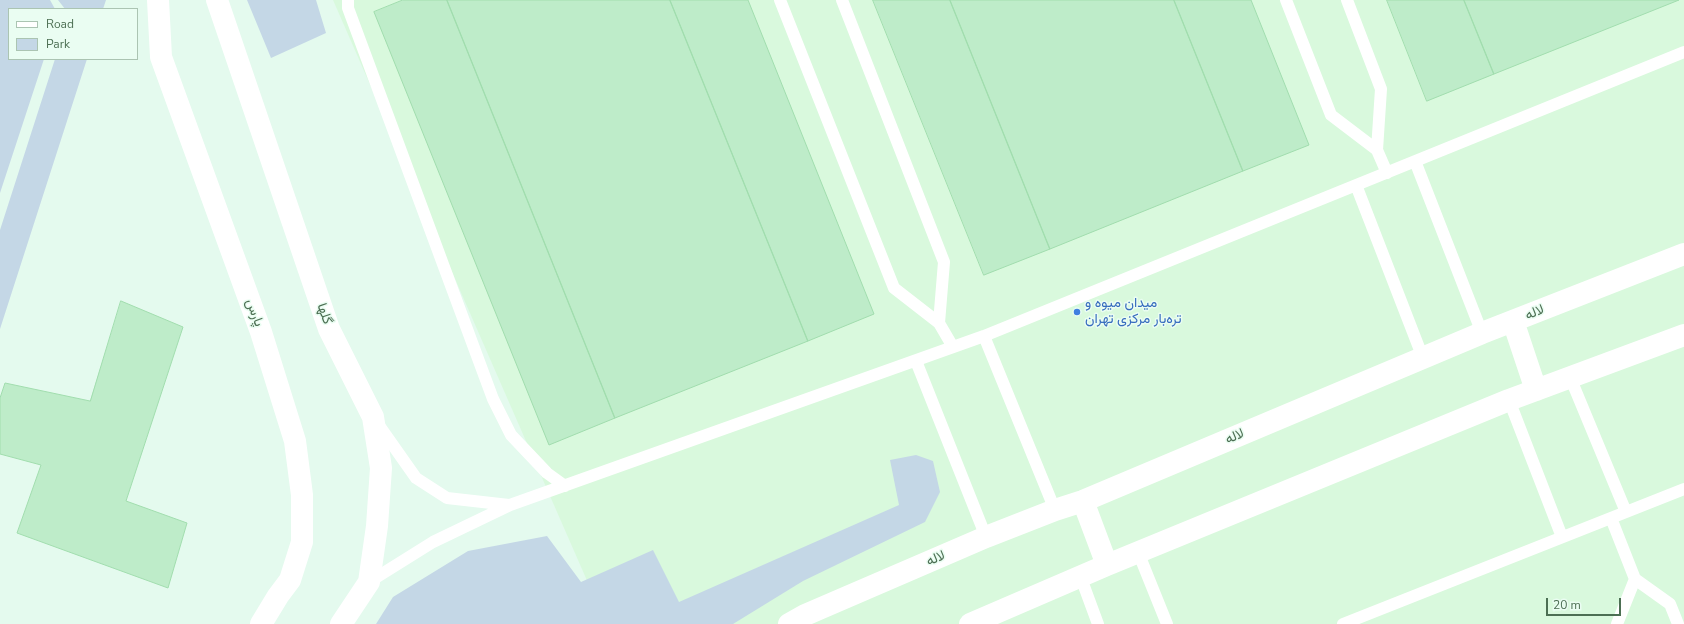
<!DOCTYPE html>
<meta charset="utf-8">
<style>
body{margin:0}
#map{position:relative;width:1684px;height:624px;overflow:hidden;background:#e4faee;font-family:"Nunito Sans",sans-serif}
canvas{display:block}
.legend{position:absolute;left:8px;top:8px;width:130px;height:52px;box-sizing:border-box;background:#eafdf2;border:1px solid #abc4b2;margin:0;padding:5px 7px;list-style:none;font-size:12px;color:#4c6f53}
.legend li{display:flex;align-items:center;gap:8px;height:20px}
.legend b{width:20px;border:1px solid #abc4b2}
.scale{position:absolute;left:1546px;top:598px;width:75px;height:18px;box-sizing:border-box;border:2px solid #4c6f53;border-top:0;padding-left:5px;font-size:12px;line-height:14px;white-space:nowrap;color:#4c6f53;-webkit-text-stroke:3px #eafdf2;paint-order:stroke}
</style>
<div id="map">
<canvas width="1684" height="624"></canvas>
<ul class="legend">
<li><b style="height:5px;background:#fff"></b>Road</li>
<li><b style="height:11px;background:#c4d7e6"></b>Park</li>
</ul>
<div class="scale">20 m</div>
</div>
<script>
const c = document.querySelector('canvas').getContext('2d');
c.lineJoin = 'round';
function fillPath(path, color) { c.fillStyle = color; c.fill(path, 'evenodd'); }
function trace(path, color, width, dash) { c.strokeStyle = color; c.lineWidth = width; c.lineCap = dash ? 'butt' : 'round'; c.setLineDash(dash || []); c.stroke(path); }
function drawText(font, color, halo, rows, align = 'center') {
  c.font = font + ' "Nunito Sans",Vazirmatn,sans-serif'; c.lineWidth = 3; c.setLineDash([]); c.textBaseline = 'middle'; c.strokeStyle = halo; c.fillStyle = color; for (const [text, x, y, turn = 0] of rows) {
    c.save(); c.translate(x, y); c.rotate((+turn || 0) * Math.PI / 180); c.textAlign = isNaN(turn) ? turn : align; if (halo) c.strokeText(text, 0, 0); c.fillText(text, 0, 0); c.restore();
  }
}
const commercial = new Path2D(`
 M 333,0 L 1684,0 L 1684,624 L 606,624 Z`);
const green = new Path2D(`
 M 0,0 L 50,0 L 55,9 L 9,9 L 9,59 L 44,59 L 0,193 Z
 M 58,0 L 106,0 L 103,9 L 65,9 Z
 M 247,0 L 316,0 L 326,33 L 271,58 Z
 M 55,59 L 87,59 L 0,329 L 0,230 Z
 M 916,455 L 933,461 L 940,492 L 925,522 L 803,581 L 733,624 L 376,624 L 393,597 L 468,551 L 547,536 L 581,582 L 653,550 L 679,602 L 899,505 L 890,460 Z`);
const building = new Path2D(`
 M 403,0 L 447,0 L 615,418 L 549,445 L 374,12 Z
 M 447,0 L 670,0 L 808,341 L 615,418 Z
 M 670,0 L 748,0 L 874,314 L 808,341 Z
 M 873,0 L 950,0 L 1050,249 L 984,275 Z
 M 950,0 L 1174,0 L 1243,171 L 1050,249 Z
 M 1174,0 L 1251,0 L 1309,145 L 1243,171 Z
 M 1387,0 L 1464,0 L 1494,74 L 1427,101 Z
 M 1464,0 L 1679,0 L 1494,74 Z
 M 121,301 L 183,327 L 126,501 L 187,523 L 168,588 L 17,533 L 41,465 L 0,454 L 0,398 L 5,383 L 90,401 Z`);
const service = new Path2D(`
 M 348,0 L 348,8 L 493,399 L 511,435 L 547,473 L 565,486
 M 780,0 L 894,288 L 939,323 L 944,262 L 842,0
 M 1286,0 L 1331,115 L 1377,150 L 1381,89 L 1347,0
 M 1377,150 L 1387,173
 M 1415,161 L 1482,333
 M 1356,185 L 1423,358
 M 939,323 L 953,347
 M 984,336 L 1055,510
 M 916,361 L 986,537
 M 1570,377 L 1626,512
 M 1509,400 L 1562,537
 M 378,424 L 416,478 L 447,498 L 509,505
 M 1611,518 L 1635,579 L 1670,604 L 1678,624
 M 1138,552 L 1167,624
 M 1081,578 L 1098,624
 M 369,582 L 433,542 L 510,505 L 984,336 L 1684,52
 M 1343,624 L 1684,489
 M 1617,624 L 1635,579`);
const tertiary = new Path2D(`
 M 158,0 L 161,57 L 261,332 L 295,441 L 302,495 L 302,542 L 290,580 L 278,596 L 261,624
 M 217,0 L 329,329 L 373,417 L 381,468 L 377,526 L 369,582 L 341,624
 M 1513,321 L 1536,390
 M 1083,501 L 1107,565
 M 789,624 L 805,615 L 986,537 L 1055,510 L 1083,501 L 1482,333 L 1684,254
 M 970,624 L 1107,565 L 1509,400 L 1684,335`);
const markers = [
 [1077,312,4,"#3f7fe0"]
];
const shopNames = [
 ["میدان میوه و",1085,304],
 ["تره‌بار مرکزی تهران",1085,320]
];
const streetNames = [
 ["پارس",254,313,70],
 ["لاله",1535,313,-22],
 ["گلها",324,314,71],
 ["لاله",1235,437,-23],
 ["لاله",936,559,-23]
];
fillPath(commercial, '#d9f9dd');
fillPath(green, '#c4d7e6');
fillPath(building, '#beecc9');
trace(building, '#a1ddae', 1);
trace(service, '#fff', 12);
trace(tertiary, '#fff', 22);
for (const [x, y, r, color] of markers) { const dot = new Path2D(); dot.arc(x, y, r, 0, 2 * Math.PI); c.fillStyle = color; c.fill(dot); trace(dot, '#eafdf2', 1.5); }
drawText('14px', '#366cbe', '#eafdf2', shopNames, 'left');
drawText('14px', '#4c6f53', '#eafdf2', streetNames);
</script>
